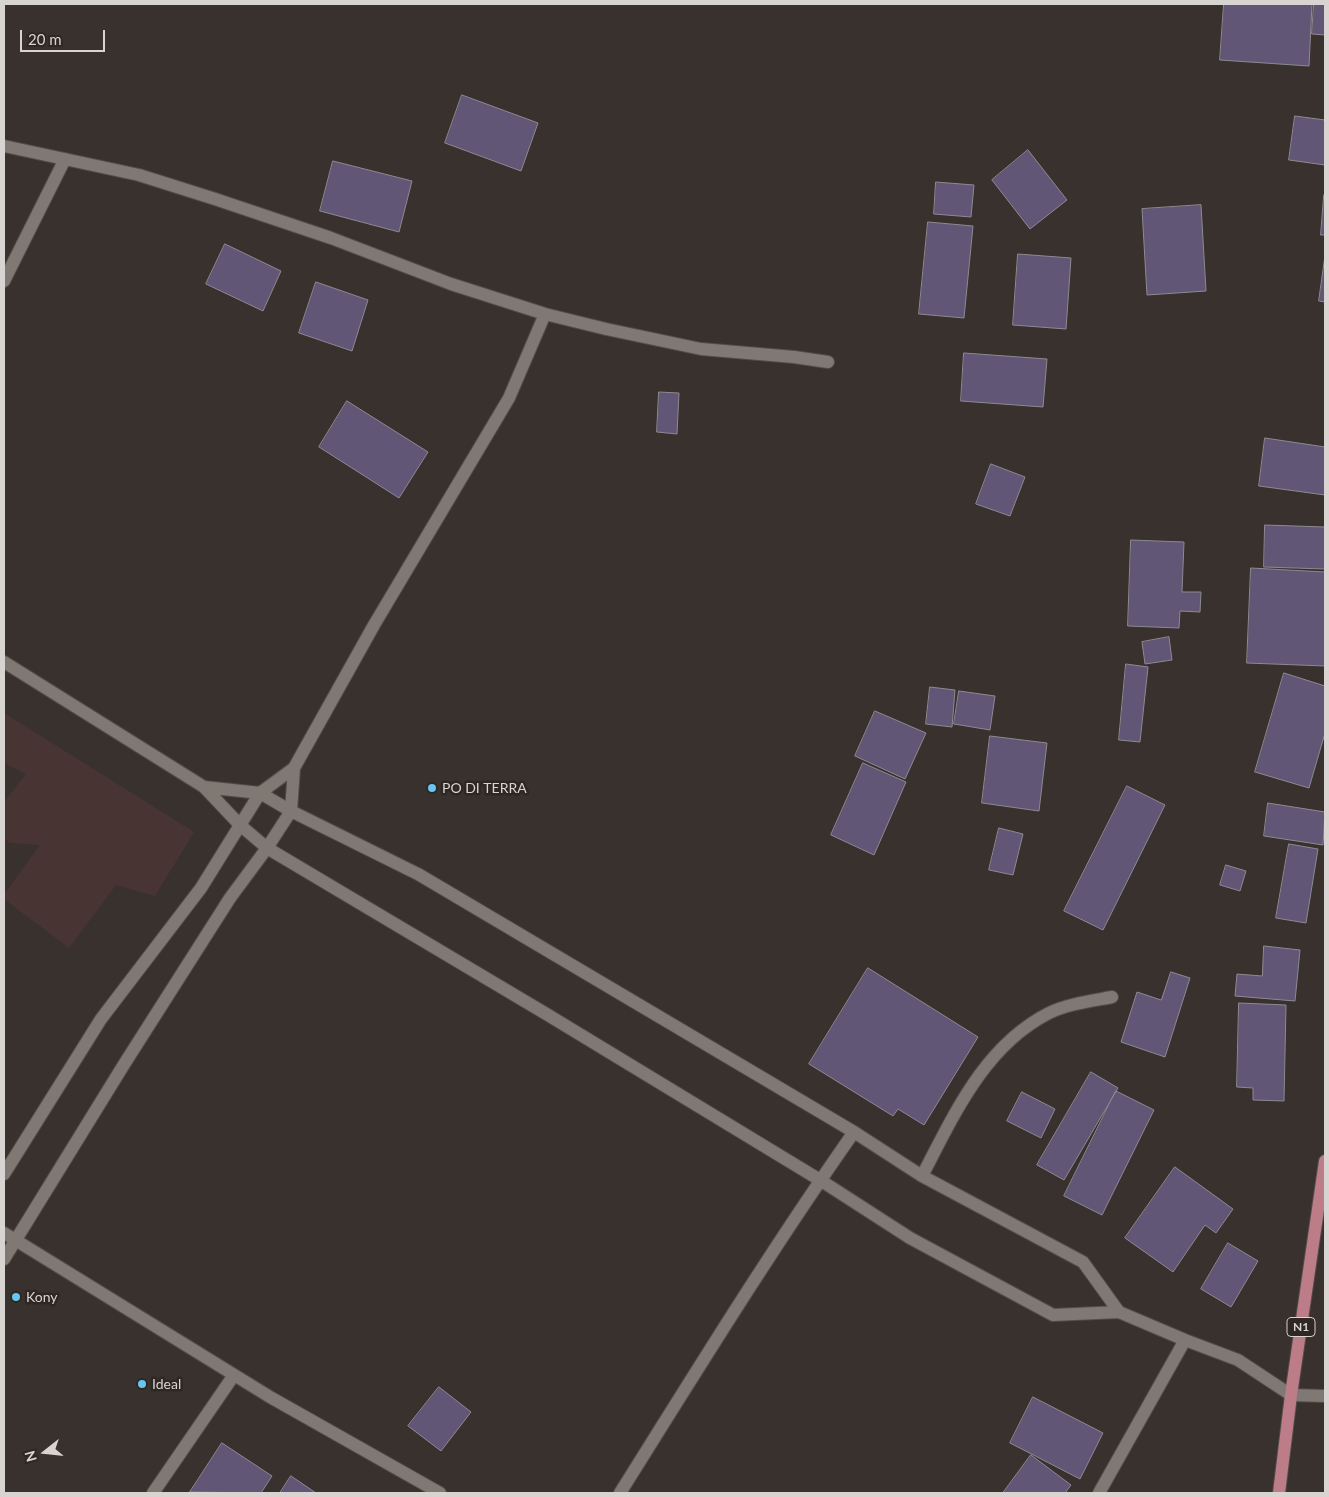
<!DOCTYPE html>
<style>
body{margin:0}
#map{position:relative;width:1329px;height:1497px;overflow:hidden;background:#38312d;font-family:Lato,sans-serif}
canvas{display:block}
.frame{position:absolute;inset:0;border:5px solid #d8d4d1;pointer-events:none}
.north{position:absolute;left:20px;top:1427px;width:50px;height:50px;-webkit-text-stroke:4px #2e2723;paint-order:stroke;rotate:254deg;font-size:14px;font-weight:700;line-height:20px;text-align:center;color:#d8d4d1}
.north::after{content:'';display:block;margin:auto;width:18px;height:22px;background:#d8d4d1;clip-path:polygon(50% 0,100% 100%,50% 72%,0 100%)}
.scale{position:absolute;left:20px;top:30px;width:85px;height:22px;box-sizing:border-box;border:2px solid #d8d4d1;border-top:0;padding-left:6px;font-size:15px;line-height:18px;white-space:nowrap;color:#d8d4d1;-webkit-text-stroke:4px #2e2723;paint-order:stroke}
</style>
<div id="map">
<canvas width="1329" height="1497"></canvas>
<div class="frame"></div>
<div class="north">N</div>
<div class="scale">20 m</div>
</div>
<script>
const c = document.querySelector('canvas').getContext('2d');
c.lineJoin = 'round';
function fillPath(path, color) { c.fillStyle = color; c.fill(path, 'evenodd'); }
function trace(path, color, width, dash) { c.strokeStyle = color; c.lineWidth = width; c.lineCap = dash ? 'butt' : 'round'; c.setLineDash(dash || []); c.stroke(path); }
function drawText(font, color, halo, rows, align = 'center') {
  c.font = font + ' Lato,sans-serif'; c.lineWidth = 5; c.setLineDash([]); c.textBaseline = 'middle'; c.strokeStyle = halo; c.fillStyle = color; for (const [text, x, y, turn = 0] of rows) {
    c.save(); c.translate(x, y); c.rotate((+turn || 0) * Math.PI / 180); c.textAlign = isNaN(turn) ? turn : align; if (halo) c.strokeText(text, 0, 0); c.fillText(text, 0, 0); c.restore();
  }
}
const medical = new Path2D(`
 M 4,713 L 194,832 L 155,896 L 116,885 L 69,948 L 4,899 L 4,894 L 40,845 L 10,843 L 4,838 L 4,802 L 26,774 L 4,763 Z`);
const building = new Path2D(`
 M 1224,4 L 1312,4 L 1309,66 L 1220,60 Z
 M 1314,4 L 1325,4 L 1325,35 L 1312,34 Z
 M 462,95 L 538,123 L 521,171 L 445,143 Z
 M 1295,116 L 1325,120 L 1325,165 L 1289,160 Z
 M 1028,150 L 1067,200 L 1030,229 L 992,180 Z
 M 333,161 L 412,181 L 399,232 L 320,211 Z
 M 936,182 L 974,185 L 971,217 L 934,214 Z
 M 1324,195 L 1325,196 L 1325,235 L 1321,235 Z
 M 1201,205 L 1206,291 L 1147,295 L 1142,209 Z
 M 928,222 L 973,226 L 964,318 L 919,314 Z
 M 225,244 L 281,271 L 263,311 L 206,284 Z
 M 1018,254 L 1071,258 L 1066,329 L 1013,325 Z
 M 1325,256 L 1325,302 L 1319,301 Z
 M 316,282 L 368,300 L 352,351 L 299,333 Z
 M 964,353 L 1047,359 L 1043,407 L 961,401 Z
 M 659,392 L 679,393 L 677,434 L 657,432 Z
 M 347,401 L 428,452 L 399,498 L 319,447 Z
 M 1265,438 L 1325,447 L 1325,495 L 1259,486 Z
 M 991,464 L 1025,477 L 1010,516 L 976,504 Z
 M 1265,525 L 1325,527 L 1325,569 L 1264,567 Z
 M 1131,540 L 1184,542 L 1182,592 L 1201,592 L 1200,612 L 1180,611 L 1179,628 L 1128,626 Z
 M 1251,568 L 1325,572 L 1325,666 L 1247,663 Z
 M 1169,637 L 1172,660 L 1145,664 L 1142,642 Z
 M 1126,664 L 1148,667 L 1140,742 L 1119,740 Z
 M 1284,673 L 1325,686 L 1325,733 L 1309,788 L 1255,772 Z
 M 930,687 L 955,690 L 952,727 L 926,724 Z
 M 959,691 L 995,696 L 990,730 L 954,724 Z
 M 875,711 L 926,733 L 905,779 L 855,756 Z
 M 990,736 L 1047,743 L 1039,811 L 982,803 Z
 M 863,763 L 906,782 L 874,855 L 831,835 Z
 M 1127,786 L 1165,805 L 1103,930 L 1064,911 Z
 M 1268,803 L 1325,812 L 1323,845 L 1264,836 Z
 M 999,828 L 1023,834 L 1013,875 L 989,870 Z
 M 1289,844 L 1318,849 L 1306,923 L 1276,918 Z
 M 1226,865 L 1246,871 L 1240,891 L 1220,885 Z
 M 1264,946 L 1300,950 L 1295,1001 L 1235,996 L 1237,974 L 1262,976 Z
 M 868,968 L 978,1037 L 924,1125 L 898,1109 L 893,1116 L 809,1064 Z
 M 1171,972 L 1190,978 L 1165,1057 L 1121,1042 L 1137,992 L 1161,1000 Z
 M 1239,1003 L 1286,1005 L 1284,1101 L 1253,1100 L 1253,1088 L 1237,1087 Z
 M 1091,1072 L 1118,1088 L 1064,1180 L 1037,1165 Z
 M 1116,1091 L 1154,1110 L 1102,1215 L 1064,1196 Z
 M 1022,1092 L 1055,1109 L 1041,1138 L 1007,1121 Z
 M 1175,1167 L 1233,1209 L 1216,1233 L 1205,1225 L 1173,1272 L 1125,1238 Z
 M 1228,1243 L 1258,1261 L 1231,1307 L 1201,1289 Z
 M 439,1387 L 471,1412 L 441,1451 L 408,1426 Z
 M 1033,1397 L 1103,1433 L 1080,1479 L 1010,1443 Z
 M 222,1443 L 272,1476 L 261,1493 L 190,1492 Z
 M 1031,1455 L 1071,1485 L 1065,1493 L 1003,1493 Z
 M 291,1476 L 316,1493 L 280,1493 Z`);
const minor = new Path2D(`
 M 4,146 L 139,175 L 215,199 L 331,238 L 451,284 L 545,314 L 606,329 L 701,349 L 794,357 L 828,362
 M 4,281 L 65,159
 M 4,662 L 204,787 L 240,825 L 267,848 L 548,1015 L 820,1180 L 910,1238 L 1053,1315 L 1119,1312 L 1185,1340 L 1238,1360 L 1291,1395 L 1325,1396
 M 204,787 L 260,793 L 291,811 L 418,874 L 854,1132 L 922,1176 L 1083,1262 L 1119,1312
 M 4,1174 L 101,1019 L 201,888 L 260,793 L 294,768 L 374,625 L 509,398 L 545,314
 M 922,1176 C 954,1115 984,1046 1049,1013 C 1067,1004 1091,1001 1112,997
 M 4,1233 L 270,1397 L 440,1493
 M 4,1259 L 123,1066 L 230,898 L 267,848 L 291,811 L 294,768
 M 153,1493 L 234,1375
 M 620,1493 C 696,1372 771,1250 854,1132
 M 1099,1493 L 1185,1340`);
const major = new Path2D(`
 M 1279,1493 L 1291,1395 L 1325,1161`);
const markers = [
 [432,788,5,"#68c4f0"],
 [16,1297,5,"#68c4f0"],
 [142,1384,5,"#68c4f0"]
];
const shields = [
 [1301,1327,28]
];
const shieldNames = [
 ["N1",1301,1327]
];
const poiNames = [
 ["PO DI TERRA",442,788],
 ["Kony",26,1297],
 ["Ideal",152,1384]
];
fillPath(medical, '#493434');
fillPath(building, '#625676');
trace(building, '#8c8a92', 1);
trace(minor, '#534d4a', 14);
trace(major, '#534d4a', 14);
trace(minor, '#807873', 12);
trace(major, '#bc7d88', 12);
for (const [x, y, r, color] of markers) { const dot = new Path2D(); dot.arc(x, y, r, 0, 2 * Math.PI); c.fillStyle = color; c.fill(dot); trace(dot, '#2e2723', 2); }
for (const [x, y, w] of shields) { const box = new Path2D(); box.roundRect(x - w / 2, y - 9.5, w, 19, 4); c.fillStyle = '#2e2723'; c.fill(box); trace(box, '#d8d4d1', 1); }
drawText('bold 12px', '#d8d4d1', null, shieldNames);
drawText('14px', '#d8d4d1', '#2e2723', poiNames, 'left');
</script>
